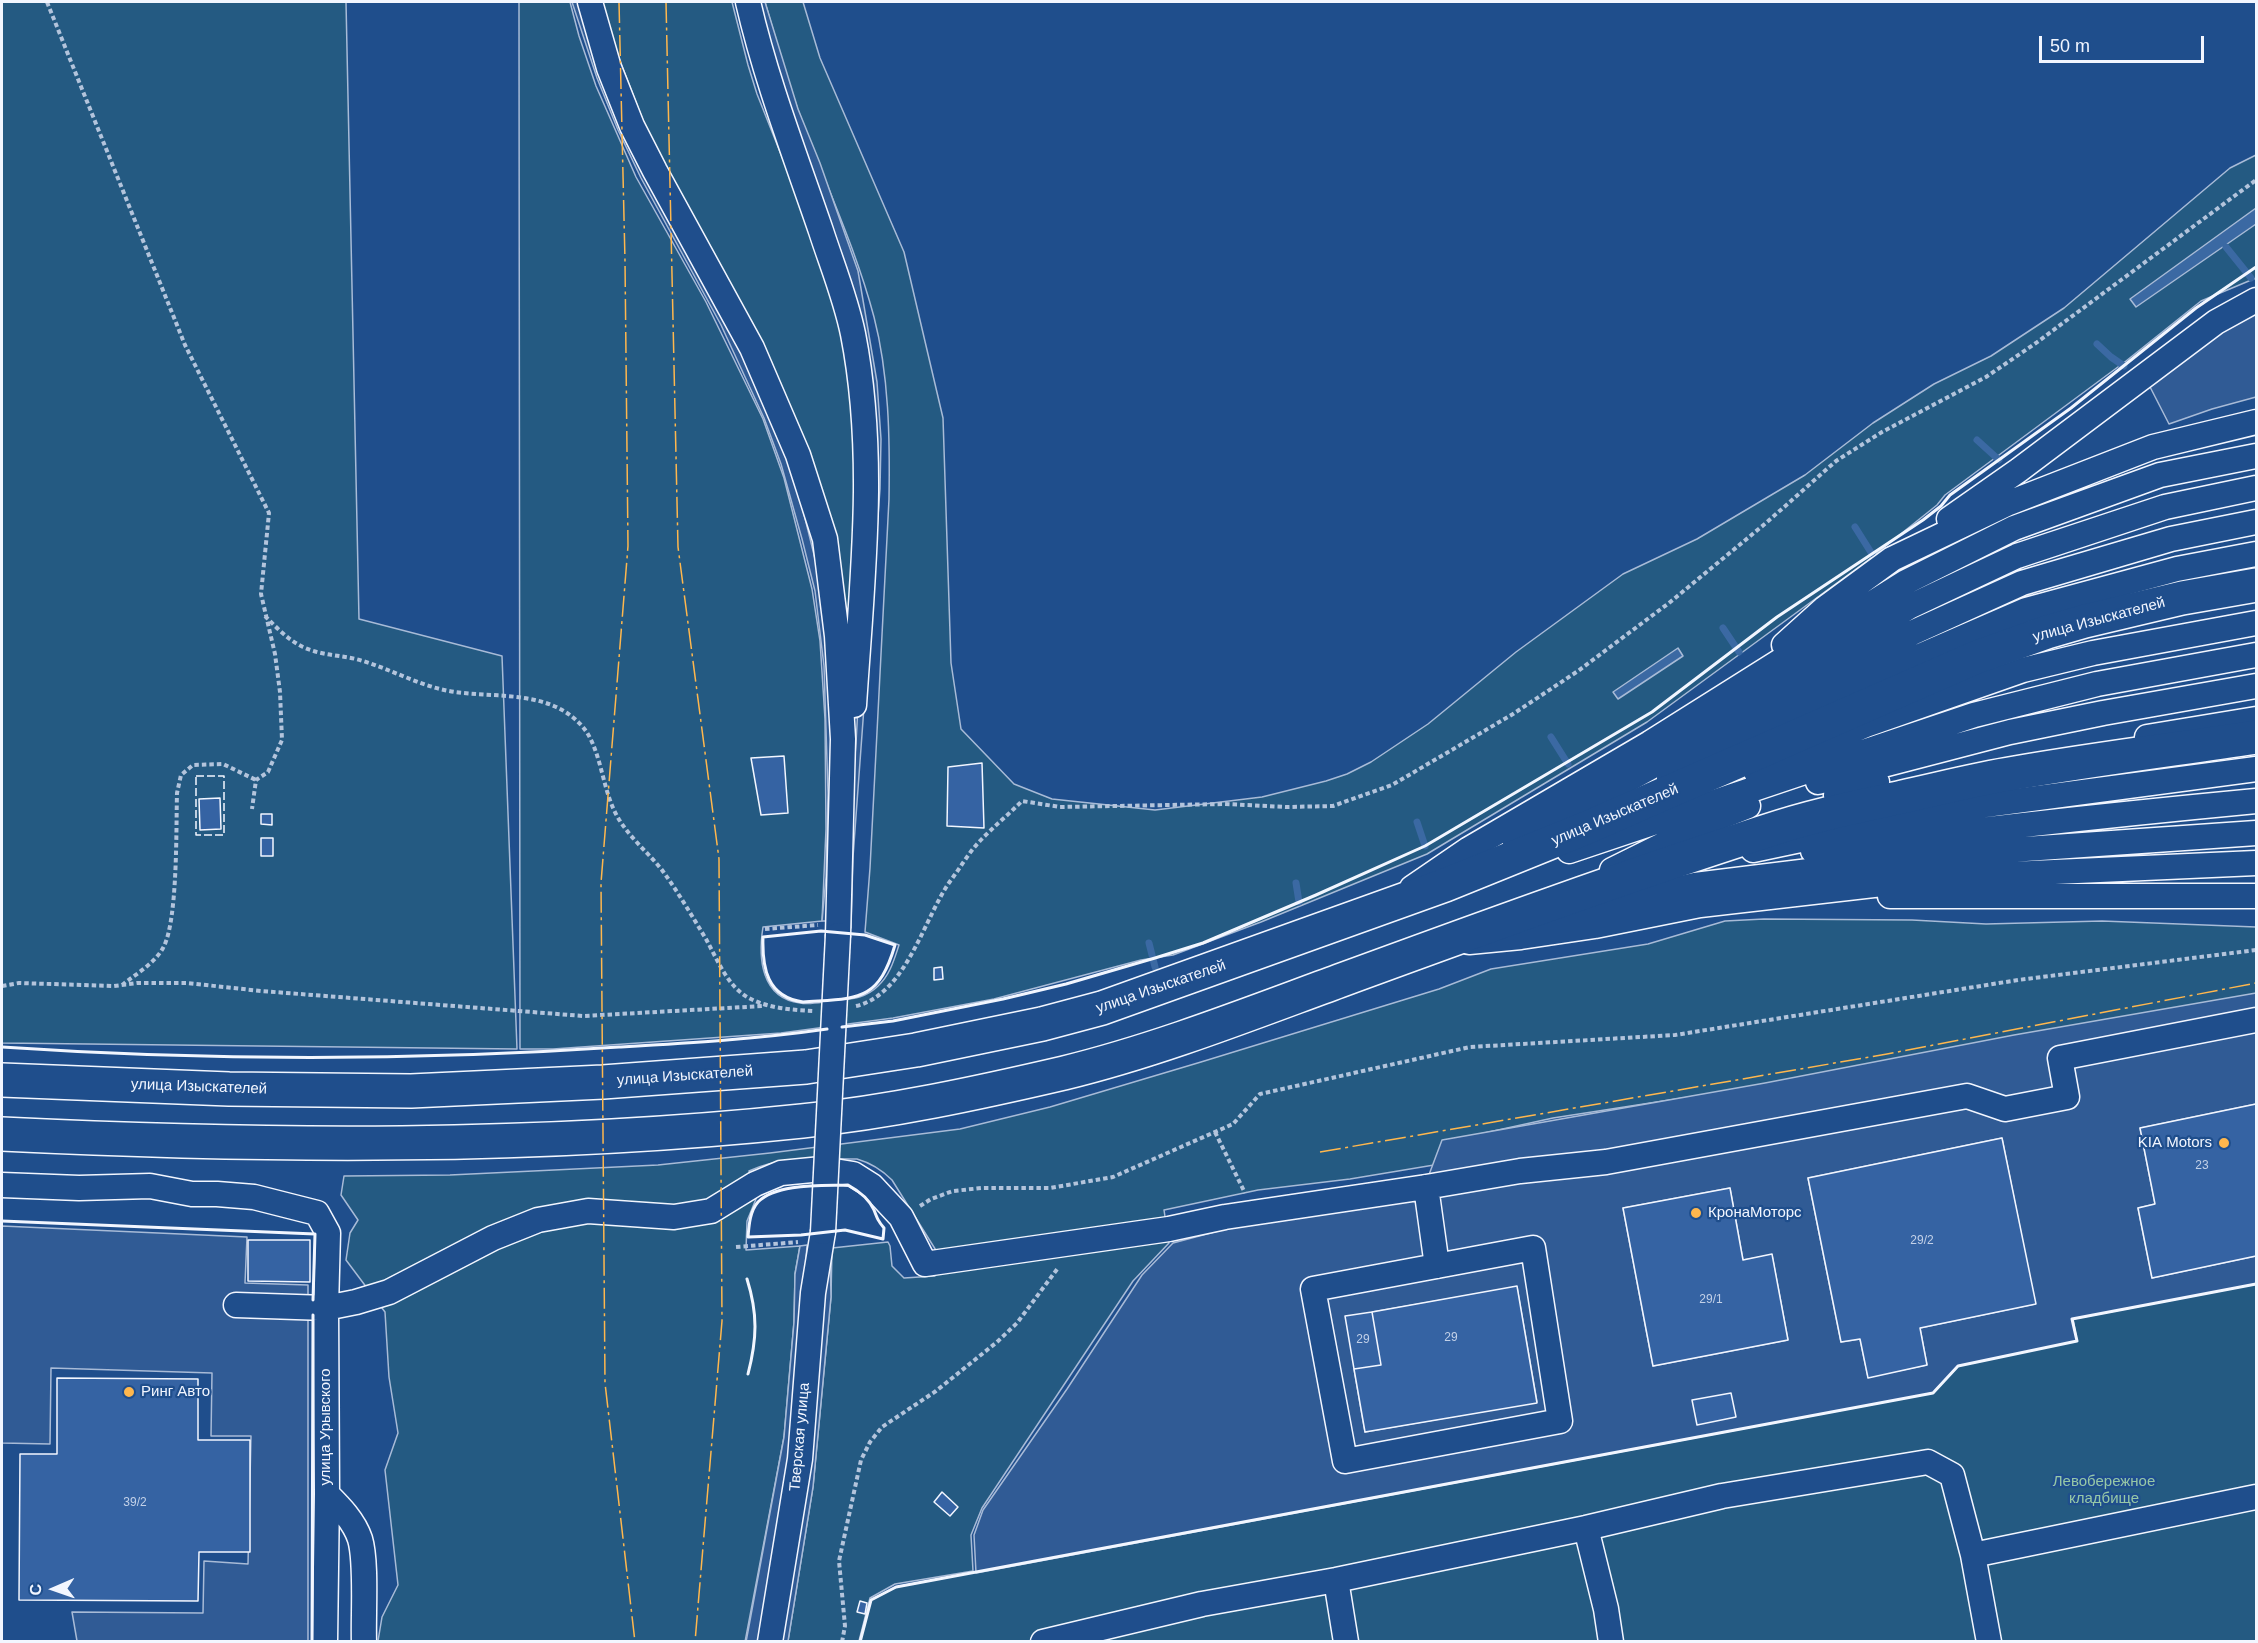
<!DOCTYPE html>
<meta charset="utf-8">
<style>
body{margin:0}
#map{position:relative;width:2258px;height:1643px;overflow:hidden;background:#1f4e8c;font-family:Arial,sans-serif}
canvas{display:block}
.frame{position:absolute;inset:0;border:3px solid #f2f6ff;pointer-events:none}
.north{position:absolute;left:24px;top:1559px;width:60px;height:60px;-webkit-text-stroke:4px #1f4e8c;paint-order:stroke;rotate:268deg;font-size:16px;font-weight:700;line-height:24px;text-align:center;color:#f2f6ff}
.north::after{content:'';display:block;margin:auto;width:21px;height:27px;background:#f2f6ff;clip-path:polygon(50% 0,100% 100%,50% 72%,0 100%)}
.scale{position:absolute;left:2039px;top:36px;width:165px;height:27px;box-sizing:border-box;border:3px solid #f2f6ff;border-top:0;padding-left:8px;font-size:18px;line-height:21px;white-space:nowrap;color:#f2f6ff;-webkit-text-stroke:4px #1f4e8c;paint-order:stroke}
</style>
<div id="map">
<canvas width="2258" height="1643"></canvas>
<div class="frame"></div>
<div class="north">С</div>
<div class="scale">50 m</div>
</div>
<script>
const c = document.querySelector('canvas').getContext('2d');
c.lineJoin = 'round';
function fillPath(path, color) { c.fillStyle = color; c.fill(path, 'evenodd'); }
function trace(path, color, width, dash) { c.strokeStyle = color; c.lineWidth = width; c.lineCap = dash ? 'butt' : 'round'; c.setLineDash(dash || []); c.stroke(path); }
function drawText(font, color, halo, rows, align = 'center') {
  c.font = font + ' Arial,sans-serif'; c.lineWidth = 4.5; c.setLineDash([]); c.textBaseline = 'middle'; c.strokeStyle = halo; c.fillStyle = color; for (const [text, x, y, turn = 0] of rows) {
    c.save(); c.translate(x, y); c.rotate((+turn || 0) * Math.PI / 180); c.textAlign = isNaN(turn) ? turn : align; if (halo) c.strokeText(text, 0, 0); c.fillText(text, 0, 0); c.restore();
  }
}
const green = new Path2D(`
 M 2,2 L 346,2 L 359,619 L 502,656 L 517,1049 L 2,1043 Z
 M 519,2 L 570,2 L 579,36 L 596,86 L 636,177 L 706,302 L 763,419 L 784,478 L 812,589 L 820,641 L 825,719 L 826,829 L 822,921 L 763,927 C 758,958 761,998 800,1003 C 810,1005 822,1002 832,1001 C 850,999 865,999 878,986 C 890,975 894,960 899,945 L 865,932 L 870,868 L 889,499 C 890,439 889,375 874,317 C 855,245 822,177 797,107 C 785,72 775,37 765,2 L 803,2 L 820,58 L 904,252 L 943,418 L 951,663 L 961,729 L 1014,784 L 1052,799 L 1155,810 L 1262,797 L 1326,781 L 1347,774 L 1371,762 L 1428,724 L 1516,652 L 1623,574 L 1697,539 L 1805,475 L 1873,423 L 1934,384 L 1991,356 L 2064,308 L 2230,168 L 2256,155 L 2256,278 L 2201,301 L 2126,361 L 1945,495 L 1937,505 L 1867,561 L 1647,722 L 1427,854 L 1261,922 L 1173,955 L 1141,960 L 994,999 L 893,1018 L 781,1033 L 553,1049 L 520,1049 Z
 M 602,2 L 732,2 L 748,65 L 757,94 L 790,177 L 846,341 L 859,476 L 849,632 L 845,608 L 647,131 L 609,32 Z
 M 1764,919 L 1912,920 L 1986,924 L 2102,921 L 2256,927 L 2256,994 L 1741,1089 L 1553,1118 L 1457,1139 L 1440,1164 L 1350,1179 L 1258,1190 L 1164,1210 L 1169,1243 L 1133,1281 L 982,1508 L 971,1535 L 973,1571 L 895,1584 L 870,1598 L 859,1641 L 788,1641 L 813,1487 L 831,1297 L 832,1248 L 888,1242 L 890,1246 L 892,1266 L 904,1278 L 935,1276 L 937,1252 L 892,1180 C 882,1170 871,1163 857,1159 C 821,1159 782,1155 749,1171 L 756,1199 L 747,1221 L 746,1250 L 800,1246 L 795,1274 L 794,1322 L 784,1437 L 745,1642 L 378,1641 L 382,1617 L 398,1585 L 385,1470 L 398,1433 L 389,1377 L 385,1312 L 346,1260 L 350,1233 L 358,1220 L 341,1195 L 344,1176 L 450,1175 L 658,1165 L 770,1153 L 960,1129 L 1050,1107 L 1201,1062 L 1439,989 L 1491,969 L 1648,944 L 1725,921 Z
 M 2256,1284 L 2256,1641 L 860,1642 L 871,1600 L 896,1587 L 1933,1393 L 1958,1366 L 2076,1341 L 2072,1319 Z`);
const parking = new Path2D(`
 M 572,2 L 582,2 L 746,362 L 774,424 L 794,478 L 803,510 L 818,571 L 833,680 L 829,921 L 822,921 L 826,877 L 828,793 L 824,666 L 815,591 L 802,539 L 781,464 L 764,418 L 721,325 L 641,178 L 618,130 L 597,78 Z
 M 759,2 L 765,2 L 798,109 L 820,163 L 858,271 L 877,382 L 881,439 L 880,489 L 853,857 L 851,928 L 845,928 L 848,840 L 856,743 L 872,452 L 799,138 Z
 M 2256,308 L 2256,397 L 2212,409 L 2169,424 L 2147,381 Z
 M 2256,993 L 2256,1104 L 2140,1128 L 2155,1204 L 2138,1208 L 2152,1278 L 2256,1256 L 2256,1284 L 2073,1319 L 2077,1341 L 1958,1366 L 1933,1393 L 976,1573 L 974,1535 L 983,1510 L 1067,1389 L 1142,1275 L 1173,1243 L 1233,1227 L 1421,1196 L 1442,1140 L 1765,1083 L 2014,1035 ZM 2002,1138 L 2035,1304 L 1920,1328 L 1927,1365 L 1868,1377 L 1860,1339 L 1841,1342 L 1808,1178 ZM 1730,1188 L 1743,1260 L 1772,1255 L 1788,1340 L 1653,1366 L 1623,1208 ZM 1517,1287 L 1537,1402 L 1365,1432 L 1354,1369 L 1381,1364 L 1372,1312 Z
 M 2,1226 L 247,1237 L 245,1283 L 308,1285 L 308,1641 L 77,1641 L 72,1612 L 203,1613 L 204,1561 L 248,1564 L 251,1436 L 211,1436 L 212,1373 L 51,1368 L 50,1444 L 2,1443 Z
 M 807,1245 L 791,1477 L 770,1568 L 759,1641 L 746,1642 L 784,1437 L 794,1322 L 795,1274 L 800,1246 Z
 M 830,1248 L 831,1297 L 813,1487 L 788,1641 L 779,1642 Z`);
const water = new Path2D(`
 M 2256,208 L 2256,224 L 2136,307 L 2130,299 Z
 M 1678,648 L 1683,656 L 1618,699 L 1613,692 Z`);
const stream = new Path2D(`
 M 2226,247 L 2251,278
 M 2097,344 L 2111,357 L 2124,366
 M 1977,440 L 1999,460
 M 1855,527 L 1872,554
 M 1723,628 L 1739,652
 M 1551,737 L 1568,764
 M 1417,822 L 1425,846
 M 1296,883 L 1299,902
 M 1149,943 L 1155,967`);
const building = new Path2D(`
 M 784,756 L 788,813 L 761,815 L 751,758 Z
 M 982,763 L 984,828 L 947,826 L 948,767 Z
 M 220,798 L 221,829 L 200,830 L 199,799 Z
 M 261,814 L 272,814 L 272,825 L 261,824 Z
 M 261,838 L 273,838 L 273,856 L 261,856 Z
 M 942,967 L 943,979 L 934,980 L 934,968 Z
 M 2256,1104 L 2256,1256 L 2152,1278 L 2138,1208 L 2155,1204 L 2140,1128 Z
 M 2002,1138 L 2036,1304 L 1920,1328 L 1927,1365 L 1868,1378 L 1860,1339 L 1841,1342 L 1808,1178 Z
 M 1730,1188 L 1743,1260 L 1772,1254 L 1788,1340 L 1653,1366 L 1623,1208 Z
 M 248,1240 L 310,1240 L 310,1282 L 248,1281 Z
 M 1517,1286 L 1537,1403 L 1365,1432 L 1354,1369 L 1381,1365 L 1372,1312 Z
 M 1372,1312 L 1381,1365 L 1354,1369 L 1345,1316 Z
 M 57,1378 L 198,1379 L 198,1440 L 250,1440 L 250,1552 L 199,1552 L 198,1601 L 19,1600 L 20,1454 L 57,1454 Z
 M 1731,1393 L 1736,1417 L 1697,1425 L 1692,1400 Z
 M 942,1492 L 958,1507 L 950,1516 L 934,1502 Z
 M 860,1601 L 867,1603 L 865,1614 L 857,1612 Z`);
const path = new Path2D(`
 M 47,2 L 185,345 L 269,513 L 261,594 L 275,654 L 280,692 L 282,740 L 268,772 L 256,780 L 252,809
 M 265,616 C 276,627 288,640 303,647 C 320,655 338,655 356,659 C 390,668 420,687 455,692 C 498,698 550,690 582,726 C 600,746 602,785 614,810 C 625,834 646,850 662,870 C 678,892 692,916 706,939 C 717,959 727,985 747,997 C 766,1008 792,1010 813,1011
 M 765,929 L 818,925
 M 122,985 C 136,974 154,964 163,948 C 178,922 176,827 177,793 L 181,775 L 193,765 L 223,764 L 256,780
 M 2,986 L 19,983 L 114,986 L 137,983 L 187,983 L 261,991 L 583,1016 L 763,1006
 M 856,1006 C 907,994 924,917 951,880 C 960,868 968,854 978,843 C 992,828 1008,815 1022,801 L 1060,807 L 1225,804 L 1287,807 L 1333,806 L 1392,785 L 1513,714 L 1578,671 L 1669,603 L 1766,523 L 1836,461 L 1882,432 L 1986,377 L 2036,343 L 2256,180
 M 1215,1132 L 1245,1193
 M 920,1206 L 931,1199 L 953,1191 L 982,1188 L 1050,1188 L 1113,1177 L 1233,1124 L 1260,1094 L 1470,1047 L 1675,1035 L 2018,980 L 2256,950
 M 736,1247 L 798,1242
 M 842,1642 L 845,1626 L 839,1561 L 861,1460 L 870,1442 L 882,1427 L 936,1391 L 997,1342 L 1017,1323 L 1058,1268`);
const minor = new Path2D(`
 M 590,2 L 609,68 L 632,126 L 655,171 L 752,348 L 798,455 L 825,539 L 837,636 L 843,739 L 838,935
 M 748,2 C 766,80 795,155 821,231 C 832,265 846,299 853,334 C 877,456 862,582 854,705
 M 1949,519 L 2019,470 L 2216,322 L 2256,300
 M 1784,645 L 1824,609 L 1892,559 L 2009,503 L 2153,447 L 2256,422
 M 2147,737 L 2256,719
 M 1746,741 L 1920,656 L 2026,610 L 2177,569 L 2256,554
 M 1756,772 L 1866,725 L 2023,670 L 2093,653 L 2256,623
 M 1669,779 L 1771,711 L 1914,632 L 2022,583 L 2171,539 L 2256,522
 M 1818,782 L 2010,732 L 2103,713 L 2256,686
 M 1836,795 L 1877,782
 M 1515,843 L 1658,763 L 1744,707 L 1909,607 L 2017,556 L 2165,507 L 2256,488
 M 1753,850 L 1933,812 L 2256,769
 M 1569,851 L 1974,715 L 2097,684 L 2256,655
 M 1813,851 C 1961,831 2108,815 2256,801
 M 1612,870 L 1713,820 L 1748,806
 M 1412,888 L 1469,849 L 1650,743 L 1906,582 L 2014,528 L 2160,475 L 2256,456
 M 1890,896 L 2256,896
 M 1553,918 L 1695,885 L 1939,855 L 2256,833
 M 1469,942 L 1521,937 L 1595,926 L 1700,905 L 1943,877 L 2256,863
 M 2,1185 L 79,1188 L 150,1186 L 192,1194 L 217,1194 L 254,1197 L 317,1213 L 328,1233 L 326,1308 L 327,1494 C 340,1507 354,1521 360,1539 C 367,1562 363,1615 364,1642
 M 1426,1187 L 1437,1266
 M 1533,1248 L 1560,1421 L 1345,1461 L 1313,1289 Z
 M 236,1305 L 326,1308 L 356,1302 L 389,1292 L 493,1238 L 538,1220 L 588,1211 L 674,1217 L 711,1211 L 755,1184 L 781,1173 L 822,1169 L 853,1174 L 872,1186 L 901,1217 L 925,1264 L 1169,1229 L 1225,1217 L 1426,1187 L 1520,1171 L 1606,1162 L 1967,1096 L 2005,1109 L 2067,1097 L 2060,1058 L 2256,1020
 M 1586,1528 L 1606,1609 L 1611,1642
 M 1973,1555 L 2256,1497
 M 1336,1580 L 1346,1642
 M 325,1642 L 327,1494
 M 770,1642 L 800,1459 L 813,1293 L 823,1232
 M 1043,1642 L 1202,1604 L 1336,1580 L 1586,1528 L 1722,1496 L 1928,1462 L 1952,1475 L 1973,1555 L 1989,1642`);
const highway = new Path2D(`
 M 2,1080 L 229,1089 L 411,1091 L 603,1082 L 806,1067 L 916,1050 L 1042,1024 L 1102,1008 L 1445,885 L 1586,828 L 1977,657 L 2047,632 L 2085,621 L 2182,598 L 2256,585
 M 2,1134 C 268,1147 536,1149 802,1121 C 890,1112 978,1093 1064,1073 C 1158,1050 1249,1014 1339,981 C 1481,929 1623,877 1767,831 C 1811,816 1856,807 1902,797 C 1939,789 1977,779 2015,773 C 2095,759 2176,749 2256,737`);
const minorBridge = new Path2D(`
 M 823,1232 L 838,935`);
const fence = new Path2D(`
 M 196,776 L 224,776 L 224,835 L 196,835 Z`);
const wall = new Path2D(`
 M 821,931 L 865,935 L 895,945 C 878,1003 857,998 803,1002 C 767,997 762,968 763,937 Z
 M 842,1027 L 893,1021 L 1003,999 L 1066,984 L 1155,958 L 1203,943 L 1316,895 L 1425,846 L 1652,712 L 1777,617 L 1923,520 L 1941,506 L 1950,495 L 2071,408 L 2196,308 L 2256,267
 M 2,1047 C 207,1061 413,1061 619,1047 C 688,1043 758,1039 827,1029
 M 848,1185 C 859,1191 869,1199 874,1210 C 877,1218 878,1221 884,1228 L 883,1239 L 845,1230 L 801,1235 L 748,1237 C 749,1225 750,1211 758,1202 C 777,1183 823,1186 848,1185 Z
 M 2,1221 L 315,1234 L 313,1300
 M 747,1279 C 758,1314 757,1339 748,1374
 M 312,1642 L 313,1315
 M 860,1642 L 871,1600 L 896,1587 L 1933,1393 L 1958,1366 L 2077,1341 L 2072,1319 L 2256,1284`);
const power = new Path2D(`
 M 619,2 L 625,261 L 628,546 L 601,883 L 605,1383 L 635,1642
 M 666,2 L 678,547 L 719,859 L 722,1321 L 695,1642
 M 1320,1152 L 1887,1054 L 2256,983`);
const markers = [
 [2224,1143,6,"#ffb74d"],
 [1696,1213,6,"#ffb74d"],
 [129,1392,6,"#ffb74d"]
];
const numberNames = [
 ["23",2202,1166],
 ["29/2",1922,1241],
 ["29/1",1711,1300],
 ["29",1451,1338],
 ["29",1363,1340],
 ["39/2",135,1503]
];
const streetNames = [
 ["улица Изыскателей",2099,620,-15],
 ["улица Изыскателей",1615,815,-23],
 ["улица Изыскателей",1161,987,-19],
 ["улица Изыскателей",685,1076,-4],
 ["улица Изыскателей",199,1087,2],
 ["улица Урывского",326,1427,-90],
 ["Тверская улица",800,1437,-85]
];
const poiNames = [
 ["KIA Motors",2212,1143,"right"],
 ["КронаМоторс",1708,1213],
 ["Ринг Авто",141,1392]
];
const parkNames = [
 ["Левобережное",2104,1482],
 ["кладбище",2104,1499]
];
fillPath(green, '#245a82');
trace(green, '#a8bbd7', 1.5);
fillPath(parking, '#305b95');
trace(parking, '#a8bbd7', 1.5);
fillPath(water, '#3b69a3');
trace(water, '#a8bbd7', 1.5);
trace(stream, '#3b69a3', 7);
fillPath(building, '#3563a3');
trace(building, '#f2f6ff', 1.5);
trace(minor, '#f2f6ff', 27);
trace(highway, '#f2f6ff', 36);
trace(path, '#b3c4dc', 4, [4.5, 3]);
trace(minor, '#1f4e8c', 24);
trace(highway, '#1f4e8c', 33);
trace(minorBridge, '#f2f6ff', 27, []);
trace(minorBridge, '#1f4e8c', 24);
trace(fence, '#f2f6ff', 1.5, [8, 3]);
trace(wall, '#f2f6ff', 3);
trace(power, '#ffb74d', 1.5, [21, 4.5, 3, 4.5]);
for (const [x, y, r, color] of markers) { const dot = new Path2D(); dot.arc(x, y, r, 0, 2 * Math.PI); c.fillStyle = color; c.fill(dot); trace(dot, '#1f4e8c', 2); }
drawText('12px', '#c3d1e8', null, numberNames);
drawText('15px', '#f2f6ff', '#1f4e8c', streetNames);
drawText('15px', '#f2f6ff', '#1f4e8c', poiNames, 'left');
drawText('15px', '#97c8a6', '#1f4e8c', parkNames);
</script>
